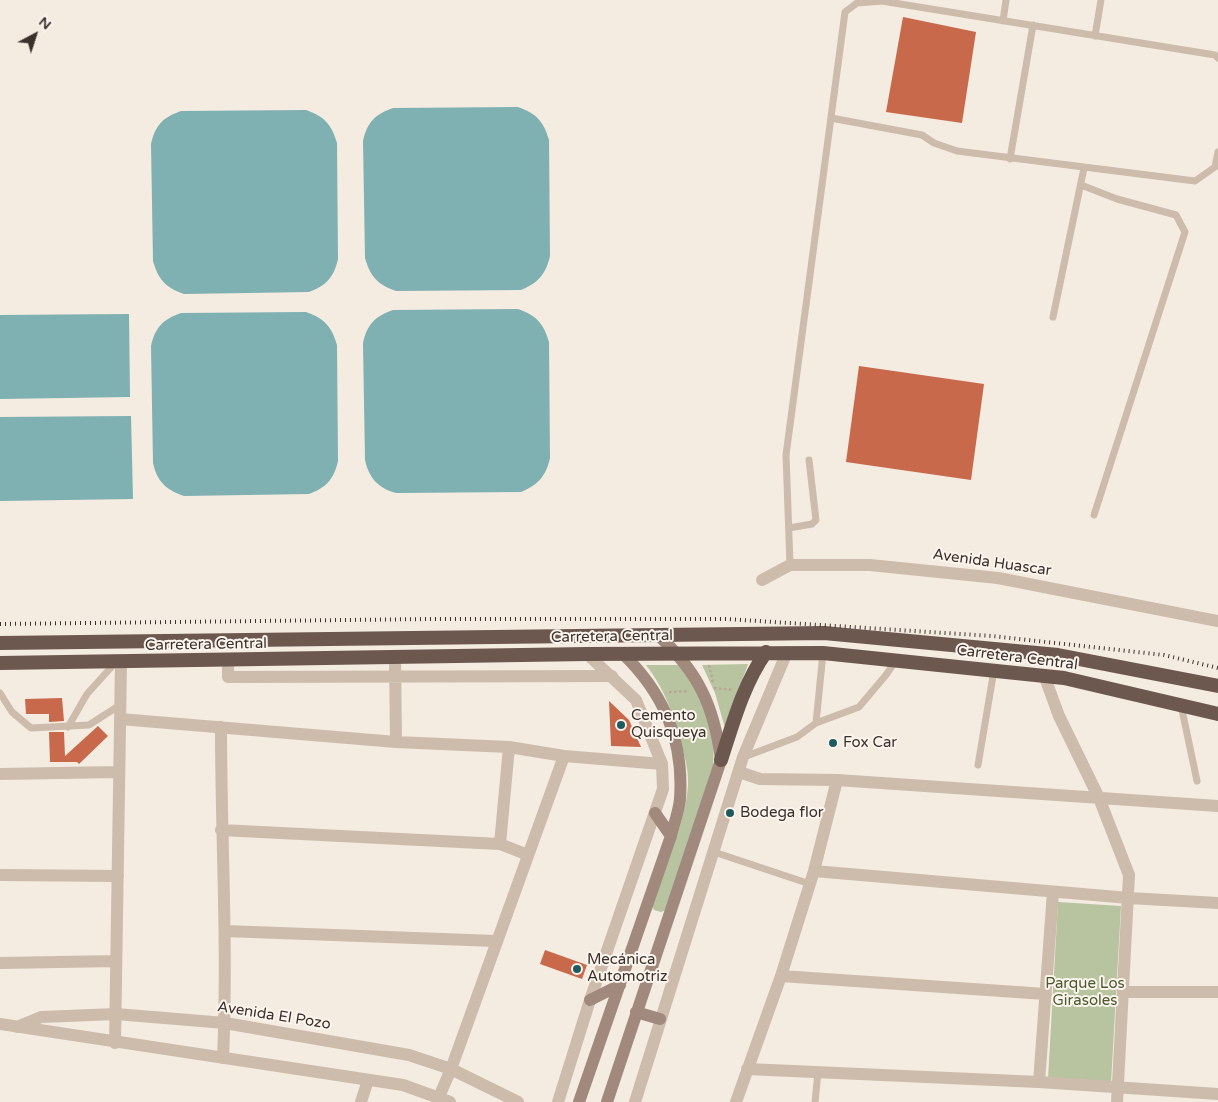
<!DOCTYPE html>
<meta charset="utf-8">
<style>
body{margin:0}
#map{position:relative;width:1218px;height:1102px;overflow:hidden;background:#f4ebe1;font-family:"Varela Round",sans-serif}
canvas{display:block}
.north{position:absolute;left:10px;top:10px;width:50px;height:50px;-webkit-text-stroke:4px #fbf5ee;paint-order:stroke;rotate:40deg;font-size:14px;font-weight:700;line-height:20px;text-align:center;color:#3b302b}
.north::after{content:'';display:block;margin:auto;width:18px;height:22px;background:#3b302b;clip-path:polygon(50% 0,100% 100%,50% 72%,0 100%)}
</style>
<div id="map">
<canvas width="1218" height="1102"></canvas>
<div class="north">N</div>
</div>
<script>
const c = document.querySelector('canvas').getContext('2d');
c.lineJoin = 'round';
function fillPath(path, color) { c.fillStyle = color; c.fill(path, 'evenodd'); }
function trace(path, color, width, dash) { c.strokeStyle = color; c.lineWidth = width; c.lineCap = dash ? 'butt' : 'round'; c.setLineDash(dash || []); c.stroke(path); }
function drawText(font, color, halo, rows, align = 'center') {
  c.font = font + ' "Varela Round",sans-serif'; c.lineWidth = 4; c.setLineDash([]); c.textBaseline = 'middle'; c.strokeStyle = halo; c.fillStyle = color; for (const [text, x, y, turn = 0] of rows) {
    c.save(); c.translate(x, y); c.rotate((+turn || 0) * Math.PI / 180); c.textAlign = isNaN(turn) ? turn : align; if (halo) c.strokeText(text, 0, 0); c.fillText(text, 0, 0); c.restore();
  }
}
const green = new Path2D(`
 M 748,664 L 725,728 L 715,693 L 702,665 Z
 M 646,665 L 679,665 L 708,709 L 714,745 L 713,766 L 666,910 L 661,912 L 654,910 L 652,906 C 664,871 686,821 688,785 C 689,766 682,748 677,729 C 670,705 661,684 646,665 Z
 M 1058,902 L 1121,906 L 1111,1083 L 1048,1079 Z`);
const water = new Path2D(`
 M 518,107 C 536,113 544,122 549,140 L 550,256 C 546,274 538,283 521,290 L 396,291 C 378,285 370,276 365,258 L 363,141 C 367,123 375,114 393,108 Z
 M 306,110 C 324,116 332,125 337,143 L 338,259 C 334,277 326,286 309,292 L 184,294 C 166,288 158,279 153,261 L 151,144 C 155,126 163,117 181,111 Z
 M 518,309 C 536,315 544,324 549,342 L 550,458 C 546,476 538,485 521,492 L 396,493 C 378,488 369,478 365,460 L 363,343 C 367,325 375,316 393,310 Z
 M 306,312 C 324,318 332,327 337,345 L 338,461 C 334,479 326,488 309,494 L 184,496 C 166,490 157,481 153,463 L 151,346 C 155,328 163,319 181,313 Z
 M 129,314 L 130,397 L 0,399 L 0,315 Z
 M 131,416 L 133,499 L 0,501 L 0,417 Z`);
const building = new Path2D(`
 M 903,17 L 976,32 L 962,123 L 886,112 Z
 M 859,366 L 984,384 L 971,480 L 846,462 Z
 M 62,698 L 64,721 L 49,722 L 49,714 L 26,714 L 25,699 Z
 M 609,701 L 629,720 L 641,747 L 611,746 Z
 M 98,726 L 108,736 L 79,764 L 77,762 L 50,762 L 49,732 L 64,732 L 65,756 Z
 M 545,950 L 587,965 L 582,979 L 540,964 Z`);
const path = new Path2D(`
 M 709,665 L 713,683
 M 714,688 L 733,690
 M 669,692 L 688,691`);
const service = new Path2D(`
 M 1003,21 L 1006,0
 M 1095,36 L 1101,0
 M 831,118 L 922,135 L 934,143 L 957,151 L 1195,181 L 1215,167 L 1218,152
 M 1010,159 L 1033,25
 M 1081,185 L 1117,199 L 1176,215 L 1185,232 L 1094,515
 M 1053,317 L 1084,168
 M 789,528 L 812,524 L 816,520 L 809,460
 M 790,565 L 786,455 L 845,12 L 857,3 L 882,1 L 1215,55 L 1218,58
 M 0,693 L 12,712 L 31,728 L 89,725 L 120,705
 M 1181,705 L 1197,781
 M 816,723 L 823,653
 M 68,727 L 87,694 L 115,663
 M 744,757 L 797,737 L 816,723 L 859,707 L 886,675 L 896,660
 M 978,765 L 994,670
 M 714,852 L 810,884
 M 815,1102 L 818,1072`);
const minor = new Path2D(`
 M 762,580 L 790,565 L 870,565 L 998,578 L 1218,621
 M 395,657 L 396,742
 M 228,660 L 228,677 L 612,676
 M 1044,675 L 1059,716 L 1099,798 L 1129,875 L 1117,1102
 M 120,719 L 396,742 L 509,747 L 564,756 L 662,764
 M 221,727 C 221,837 228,947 223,1058
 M 739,772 L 760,779 L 837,780 L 1218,806
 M 0,774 L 119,772
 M 221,830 L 500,844 L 528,855
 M 500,844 L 509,747
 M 814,871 L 1129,898 L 1218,903
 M 0,875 L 118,876
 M 225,931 L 496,941
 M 0,963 L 116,961
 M 781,976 L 1046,994
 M 1123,992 L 1218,992
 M 115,1043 L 121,662
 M 747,1069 L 1039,1082 L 1218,1094
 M 1039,1082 L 1053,892
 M 439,1097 L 451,1069 L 564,756
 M 361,1102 L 368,1080
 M 736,1102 L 781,976 L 814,871 L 837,780`);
const tertiary = new Path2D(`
 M 0,1024 L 403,1085 L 450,1102
 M 17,1027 L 41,1017 L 116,1014 L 225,1023 L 409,1055 L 451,1069 L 518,1102
 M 558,1102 L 590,1000 L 663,789 L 662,764 L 636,700 L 587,654
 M 635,1102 L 743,757 L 787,652`);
const secondary = new Path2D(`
 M 655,813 L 671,836
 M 590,1000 L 620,985
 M 636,1012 L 660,1019
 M 579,1102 L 671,836 C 674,824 679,811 680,799 C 684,740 664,693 622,653
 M 607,1102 L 721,760 C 714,705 698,672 657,634`);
const trunk = new Path2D(`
 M 0,643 L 824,633 L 1058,655 L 1218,686
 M 0,663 L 587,654 L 823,653 L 1064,678 L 1218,714
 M 721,760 C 733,723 743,685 766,652`);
const rail = new Path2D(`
 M 0,624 L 431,619 L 727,619 L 992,636 L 1164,655 L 1218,668`);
const markers = [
 [621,725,5,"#1f5a5e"],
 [833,743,5,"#1f5a5e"],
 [730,813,5,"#1f5a5e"],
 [577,969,5,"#1f5a5e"]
];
const streetNames = [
 ["Avenida Huascar",992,563,8],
 ["Carretera Central",612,637,-1],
 ["Carretera Central",206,645,-1],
 ["Carretera Central",1017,658,7],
 ["Avenida El Pozo",274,1016,9]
];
const poiNames = [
 ["Cemento",631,716],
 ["Quisqueya",631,733],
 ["Fox Car",843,743],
 ["Bodega flor",740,813],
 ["Mecánica",587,960],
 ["Automotriz",587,977]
];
const parkNames = [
 ["Parque Los",1085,984],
 ["Girasoles",1085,1001]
];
fillPath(green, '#b8c4a0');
fillPath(water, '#7fb0b2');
fillPath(building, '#c8694b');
trace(path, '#b9a596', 2.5, [2.5, 2.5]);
trace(service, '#cdbbac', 7);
trace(minor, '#cdbbac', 12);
trace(tertiary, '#cdbbac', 12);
trace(secondary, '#a18a7d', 12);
trace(trunk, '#6c584f', 14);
trace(rail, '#3b302b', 4, [1, 4]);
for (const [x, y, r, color] of markers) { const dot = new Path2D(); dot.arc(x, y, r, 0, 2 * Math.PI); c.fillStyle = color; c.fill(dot); trace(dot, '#fbf5ee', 2); }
drawText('15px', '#3b302b', '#fbf5ee', streetNames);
drawText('15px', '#3b302b', '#fbf5ee', poiNames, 'left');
drawText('15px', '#4a5a2e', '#fbf5ee', parkNames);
</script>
